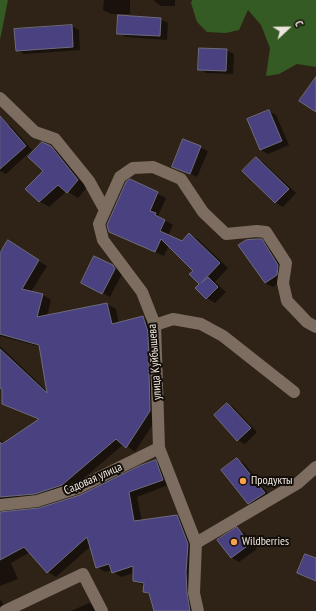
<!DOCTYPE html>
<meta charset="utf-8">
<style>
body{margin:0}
#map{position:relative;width:316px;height:611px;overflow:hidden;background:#2f2318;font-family:"PT Sans Narrow",sans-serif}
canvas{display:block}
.north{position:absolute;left:268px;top:8px;width:40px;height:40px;-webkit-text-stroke:3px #130e09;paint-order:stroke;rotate:68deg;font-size:11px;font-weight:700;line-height:16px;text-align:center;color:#eee6de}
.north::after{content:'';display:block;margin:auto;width:14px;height:18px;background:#eee6de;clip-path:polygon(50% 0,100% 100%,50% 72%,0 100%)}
</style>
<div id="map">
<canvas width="316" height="611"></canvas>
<div class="north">С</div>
</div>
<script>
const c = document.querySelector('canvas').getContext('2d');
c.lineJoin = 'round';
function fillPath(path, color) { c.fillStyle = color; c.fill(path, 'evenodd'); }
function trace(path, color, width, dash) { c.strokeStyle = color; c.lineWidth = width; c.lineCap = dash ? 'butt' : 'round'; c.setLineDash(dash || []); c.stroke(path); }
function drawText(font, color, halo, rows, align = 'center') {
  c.font = font + ' "PT Sans Narrow",sans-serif'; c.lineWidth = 4; c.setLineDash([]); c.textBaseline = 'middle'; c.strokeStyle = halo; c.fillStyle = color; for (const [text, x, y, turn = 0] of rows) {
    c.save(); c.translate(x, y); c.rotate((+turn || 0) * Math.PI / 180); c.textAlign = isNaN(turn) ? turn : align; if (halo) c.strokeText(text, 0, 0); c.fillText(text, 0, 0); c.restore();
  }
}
const green = new Path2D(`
 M 0,0 L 8,0 L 0,40 Z
 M 192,0 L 316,0 L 316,67 L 297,64 L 279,74 L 266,76 L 270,48 L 261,25 L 248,10 L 239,30 L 226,33 L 207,32 L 197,22 L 191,3 Z`);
const shadow = new Path2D(`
 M 104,0 L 130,0 L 130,14 L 111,14 L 103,10 Z
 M 154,0 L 175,0 L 175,6 L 161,6 L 154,1 Z
 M 160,19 L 168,23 L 167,40 L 126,37 L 118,33 Z
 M 72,26 L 79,30 L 80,50 L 24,54 L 17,50 Z
 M 226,50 L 234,54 L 233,74 L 206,73 L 199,69 Z
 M 269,111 L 276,115 L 289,145 L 268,154 L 261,150 L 248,120 Z
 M 4,122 L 11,126 L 32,150 L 6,174 L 0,171 L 0,125 Z
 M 184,140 L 208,151 L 197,177 L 173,166 Z
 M 51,147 L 61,153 L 88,186 L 78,198 L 67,191 L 49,207 L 39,201 L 44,171 Z
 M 256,158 L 263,162 L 296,193 L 283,207 L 276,203 L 243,171 Z
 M 130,180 L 166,198 L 158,216 L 173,225 L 168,236 L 182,242 L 189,234 L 198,239 L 228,268 L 215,282 L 226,292 L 215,303 L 207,298 L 197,288 L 201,284 L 194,271 L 169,245 L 164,256 L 110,231 Z
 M 261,240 L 269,244 L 285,270 L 284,279 L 273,287 L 265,283 Z
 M 16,247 L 47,266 L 31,292 L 43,295 L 51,300 L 47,316 L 107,304 L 116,309 L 119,323 L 143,317 L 151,322 L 158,416 L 135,452 L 124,444 L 70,490 L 1,511 L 2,513 L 39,509 L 82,496 L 156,461 L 164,466 L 171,484 L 137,497 L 142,521 L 177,516 L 186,521 L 197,550 L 197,611 L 156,611 L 151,595 L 144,592 L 145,586 L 134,581 L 134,573 L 121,577 L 113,572 L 112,570 L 105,572 L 97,567 L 91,546 L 56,577 L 48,572 L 30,552 L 11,563 L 18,579 L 0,586 L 0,440 L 4,444 L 40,420 L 24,412 L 0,387 L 0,346 L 48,392 L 41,347 L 0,336 L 0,249 L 3,250 Z
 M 112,266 L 120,271 L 122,274 L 110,297 L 89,286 Z
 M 227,404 L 234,408 L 257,432 L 245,444 L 238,440 Z
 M 237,459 L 244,463 L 271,497 L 256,507 L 249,503 Z
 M 237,529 L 245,533 L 257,549 L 239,562 L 232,558 L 219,540 Z
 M 0,599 L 5,607 L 0,610 Z
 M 89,603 L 102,611 L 71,611 Z`);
const building = new Path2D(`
 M 118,15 L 161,18 L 160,36 L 117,34 Z
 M 72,25 L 73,47 L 16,51 L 14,29 Z
 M 199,48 L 227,49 L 226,71 L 198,70 Z
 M 316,77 L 316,112 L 299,101 Z
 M 269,110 L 282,141 L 260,150 L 247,119 Z
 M 0,116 L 26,146 L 0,169 Z
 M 183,139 L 201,146 L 190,174 L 172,167 Z
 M 42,142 L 51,146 L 78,180 L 67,193 L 58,185 L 39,202 L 25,189 L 43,171 L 28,157 Z
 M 256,157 L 289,189 L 275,203 L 242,171 Z
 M 130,179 L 158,192 L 150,211 L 156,213 L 155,215 L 165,220 L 160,231 L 182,241 L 189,233 L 220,263 L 201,283 L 208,277 L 218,287 L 206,299 L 195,288 L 199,284 L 189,274 L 193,271 L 161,239 L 155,252 L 109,232 L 107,225 L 126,182 Z
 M 257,239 L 262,239 L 278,265 L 277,275 L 265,283 L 238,245 L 246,240 Z
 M 8,240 L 39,260 L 22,289 L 43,294 L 37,317 L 107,303 L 112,324 L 143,316 L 148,332 L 150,411 L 126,448 L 116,439 L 62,485 L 35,494 L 0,497 L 0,442 L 2,444 L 39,419 L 2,404 L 2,389 L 0,388 L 0,349 L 47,393 L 39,345 L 0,334 L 0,253 Z
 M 94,256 L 113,265 L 115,269 L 102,294 L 81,283 Z
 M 227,403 L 251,428 L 237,441 L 214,415 Z
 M 237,458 L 265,493 L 248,504 L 221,470 Z
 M 156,460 L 163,480 L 129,492 L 134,521 L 177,515 L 188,544 L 186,572 L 187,593 L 190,611 L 154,611 L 149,593 L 143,592 L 144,583 L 133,581 L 133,566 L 112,573 L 109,564 L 96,568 L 87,537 L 47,573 L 24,547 L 0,560 L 0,512 L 39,508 L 80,495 L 139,466 Z
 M 237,527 L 250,544 L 231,558 L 217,540 Z
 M 305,554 L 316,558 L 316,581 L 297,573 Z`);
const minor = new Path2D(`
 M 0,98 L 35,132 L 55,139 L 89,181 L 105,210
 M 155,325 L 173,319 L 201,324 L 223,336 L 294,392
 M 0,505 L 37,501 L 78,488 L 159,448
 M 196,543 L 298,483 L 316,467
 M 5,611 L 83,574 L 102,611
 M 198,611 L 194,593 L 196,543 L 159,448 L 155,325 L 142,292 L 103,240 L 99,224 L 120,177 L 133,168 L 153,167 L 181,179 L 203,212 L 226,234 L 257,231 L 266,232 L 286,263 L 283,283 L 287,301 L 307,322 L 316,327`);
const markers = [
 [243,481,4,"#f9a04c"],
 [234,542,4,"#f9a04c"]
];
const streetNames = [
 ["улица Куйбышева",155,362,-94],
 ["Садовая улица",93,479,-24]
];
const poiNames = [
 ["Продукты",251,481],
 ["Wildberries",242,542]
];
fillPath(green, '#335b23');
fillPath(shadow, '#0007');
fillPath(building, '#4a4181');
trace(building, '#6d6c7d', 1);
trace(minor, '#7c6d60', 12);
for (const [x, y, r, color] of markers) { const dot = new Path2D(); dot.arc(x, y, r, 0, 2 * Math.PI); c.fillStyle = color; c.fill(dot); trace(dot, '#130e09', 1.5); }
drawText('12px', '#eee6de', '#130e09', streetNames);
drawText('12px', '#eee6de', '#130e09', poiNames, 'left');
</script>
